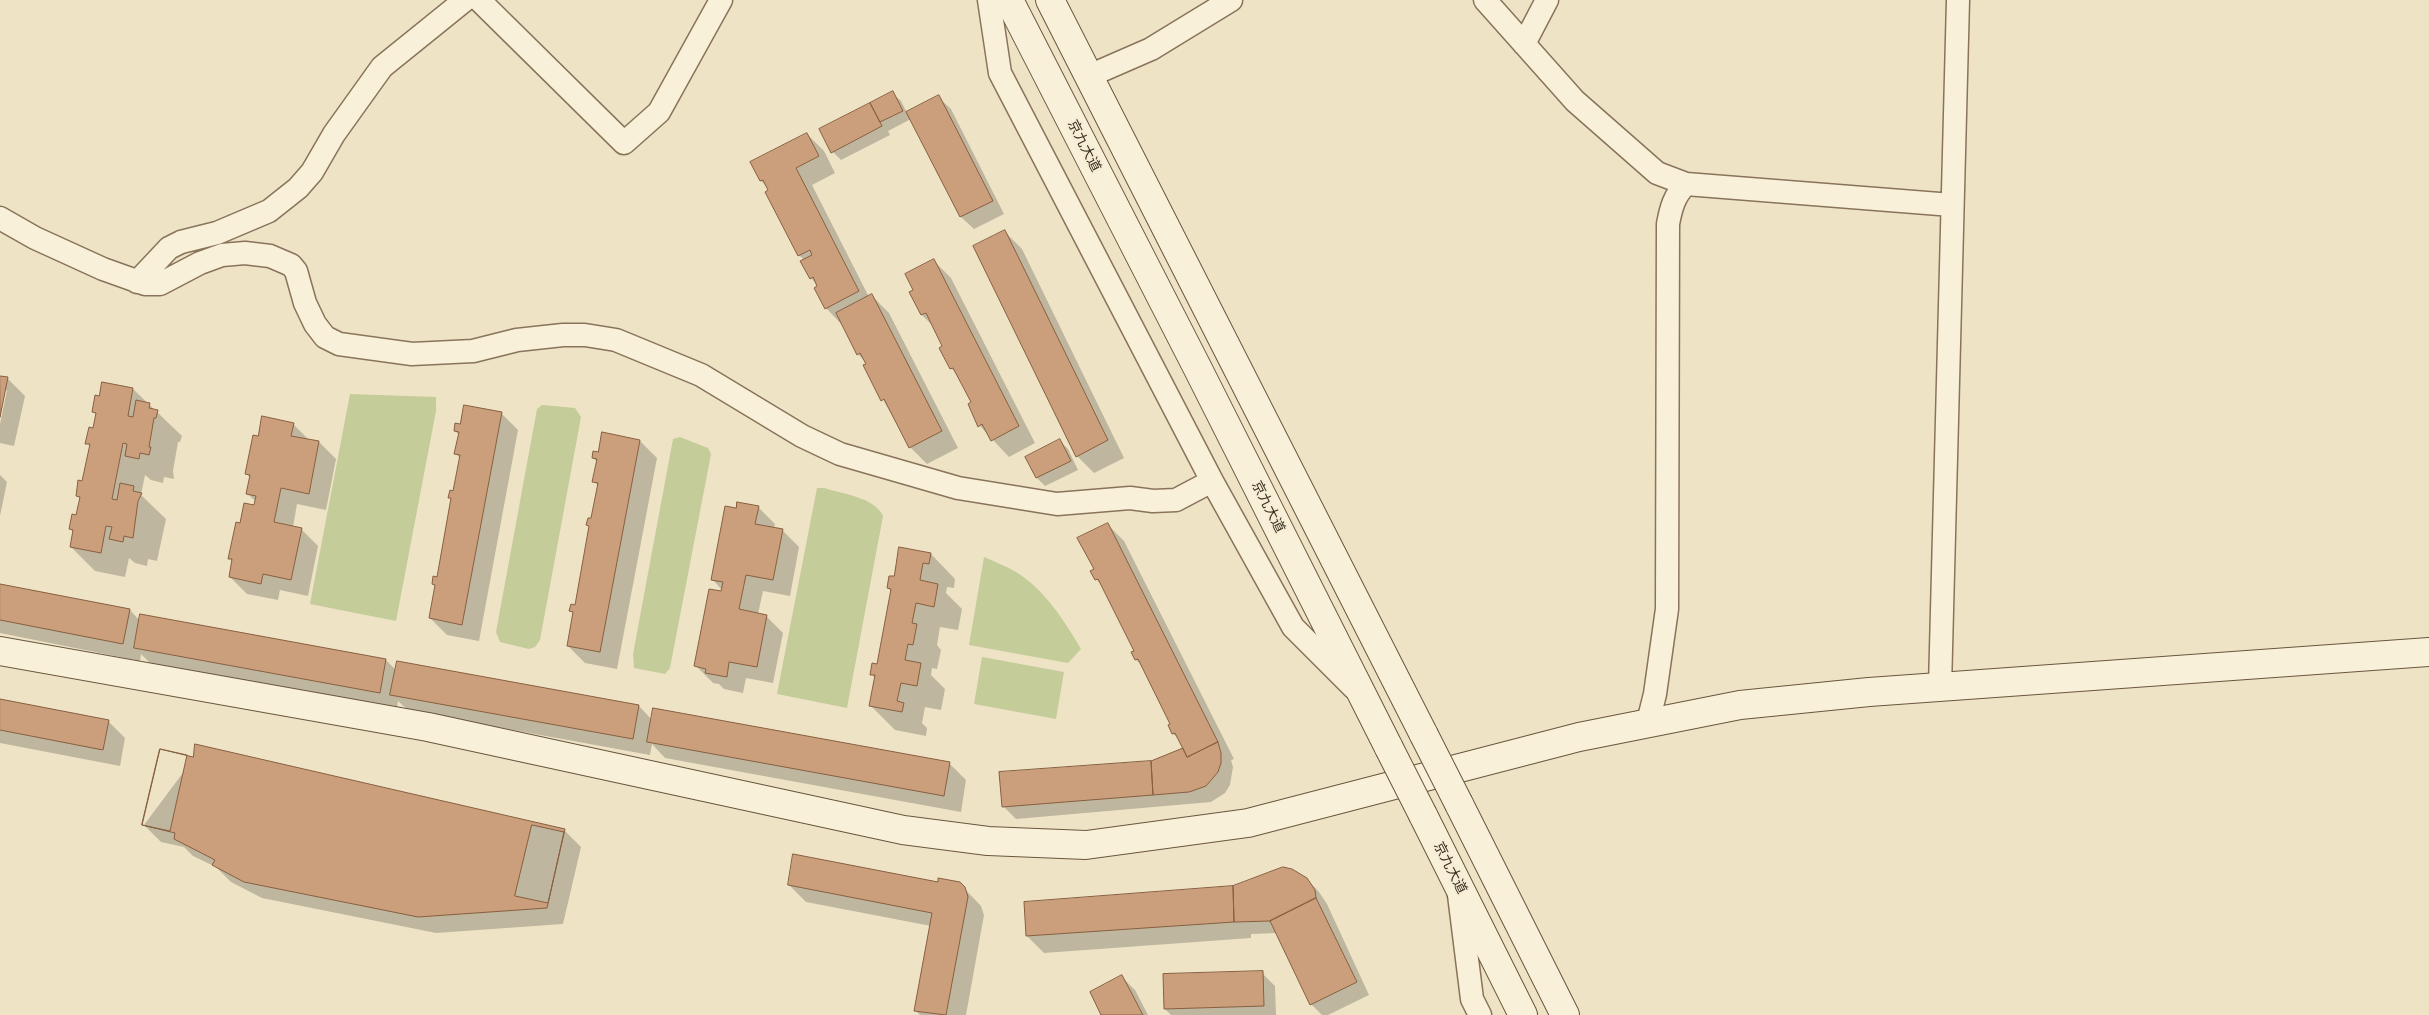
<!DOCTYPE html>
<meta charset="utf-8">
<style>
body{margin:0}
canvas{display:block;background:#eee3c5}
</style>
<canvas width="2429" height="1015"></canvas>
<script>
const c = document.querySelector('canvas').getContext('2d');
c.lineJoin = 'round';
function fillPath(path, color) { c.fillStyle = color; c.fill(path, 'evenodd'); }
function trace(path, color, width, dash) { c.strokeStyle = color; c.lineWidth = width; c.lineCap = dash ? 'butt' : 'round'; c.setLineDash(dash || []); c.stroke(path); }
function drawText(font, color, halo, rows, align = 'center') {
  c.font = font + ' "Noto Serif","Noto Sans SC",serif'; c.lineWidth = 4.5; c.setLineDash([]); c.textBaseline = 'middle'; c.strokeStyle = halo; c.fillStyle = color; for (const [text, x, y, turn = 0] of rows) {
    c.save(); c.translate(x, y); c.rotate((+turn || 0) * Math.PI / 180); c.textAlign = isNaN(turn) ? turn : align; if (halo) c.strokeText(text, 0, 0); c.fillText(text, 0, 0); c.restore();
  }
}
const green = new Path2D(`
 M 350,394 L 436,397 L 436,411 L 396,621 L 310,604 Z
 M 542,405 L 575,408 L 581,417 L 540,640 L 535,647 L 529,649 L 500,642 L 496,632 L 537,409 Z
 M 680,437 L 708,448 L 711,454 L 670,668 L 665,674 L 634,668 L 633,654 L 673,439 Z
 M 817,488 L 824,488 C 843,494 874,497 883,516 L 847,708 L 777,694 Z
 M 984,557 C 995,562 1006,566 1016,572 C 1045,590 1064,620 1081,649 L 1068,663 L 969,645 Z
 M 982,657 L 1064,672 L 1056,719 L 974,704 Z`);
const shadow = new Path2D(`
 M 892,93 L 901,101 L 907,113 L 938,97 L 951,109 L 1004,214 L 974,229 L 961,217 L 911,119 L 888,131 L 890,135 L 841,160 L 833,152 L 821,130 Z
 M 807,134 L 824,151 L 835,173 L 812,185 L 869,297 L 872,296 L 889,313 L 958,448 L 927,464 L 910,447 L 864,366 L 868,364 L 858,354 L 843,326 L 826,308 L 819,287 L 811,278 L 804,260 L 799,255 L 770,190 L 761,181 Z
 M 1005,232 L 1022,249 L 1124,458 L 1094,473 L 1077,456 Z
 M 934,261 L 951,278 L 1035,443 L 1009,457 L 980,426 L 973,403 L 959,376 L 951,368 L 944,347 L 933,326 L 922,315 L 911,293 L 915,290 Z
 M 0,377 L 8,379 L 25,396 L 14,446 L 0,443 L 0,424 L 7,390 L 4,390 L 0,411 Z
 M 133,389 L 182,436 L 180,442 L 178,442 L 173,471 L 174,479 L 164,477 L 163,483 L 151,480 L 145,475 L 141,495 L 166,519 L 157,561 L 148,559 L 147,566 L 135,563 L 129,558 L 125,577 L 95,571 L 71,547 L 74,532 L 70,529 L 77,516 L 80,499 L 77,495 L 83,483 L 90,447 L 87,443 L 94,430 L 97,415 L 93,411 Z
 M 501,413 L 518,430 L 479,641 L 447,635 L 430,618 L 436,587 L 433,584 L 437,579 L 452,500 L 450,497 L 454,492 L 460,458 L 456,454 L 459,435 L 455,431 L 461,426 Z
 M 293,424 L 310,441 L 319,442 L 336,459 L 326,510 L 297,504 L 293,527 L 301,529 L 318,546 L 308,596 L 280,590 L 278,600 L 247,594 L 230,577 L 233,562 L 229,558 L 241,525 L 255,507 L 256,502 L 247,493 L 250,478 L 246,473 L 259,437 Z
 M 640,441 L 657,458 L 617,669 L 585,663 L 568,646 L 574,614 L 571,611 L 576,606 L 590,527 L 588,525 L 592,520 L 598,486 L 594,481 L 597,462 L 593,458 L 599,453 Z
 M 1060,441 L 1068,449 L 1078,470 L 1045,486 L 1037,478 L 1027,457 Z
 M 0,475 L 7,482 L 0,516 Z
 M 758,507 L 775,524 L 774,529 L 782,530 L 799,547 L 790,596 L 763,591 L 758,614 L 766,616 L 783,633 L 773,683 L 746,678 L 743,693 L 724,689 L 719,684 L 713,683 L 696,666 L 722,590 L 712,579 L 737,510 Z
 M 1107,524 L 1124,541 L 1234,759 L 1231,760 L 1233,767 L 1230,785 L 1225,793 L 1211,802 L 1016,819 L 1003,806 L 1186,753 L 1181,741 L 1173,734 L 1172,724 L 1143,666 L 1136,660 L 1133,653 L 1136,652 L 1103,586 L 1096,579 L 1095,570 Z
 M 900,548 L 931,554 L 955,579 L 954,588 L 947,587 L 946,593 L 962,609 L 958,630 L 940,627 L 937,645 L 941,650 L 937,669 L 932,668 L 931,675 L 945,689 L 941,710 L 925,707 L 922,723 L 927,728 L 926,736 L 895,730 L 871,706 L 876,679 L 871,674 L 878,666 L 892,592 L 888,588 L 895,578 Z
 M 0,585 L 130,610 L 140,621 L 386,660 L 396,670 L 639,706 L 652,720 L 949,763 L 966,780 L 961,812 L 665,758 L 652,744 L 650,755 L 409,711 L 398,701 L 397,709 L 152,665 L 141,654 L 140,661 L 0,633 Z
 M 0,700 L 108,721 L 125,738 L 120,766 L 0,743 Z
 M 194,758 L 564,830 L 581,847 L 563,924 L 436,933 L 262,898 L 231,882 L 216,867 L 193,856 L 184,847 L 161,842 L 144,825 Z
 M 1306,878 L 1319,892 L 1327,904 L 1369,995 L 1328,1015 L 1322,1015 L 1311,1004 L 1277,933 L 1251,934 L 1251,938 L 1044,953 L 1027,936 L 1234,887 Z
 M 959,883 L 981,906 L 984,915 L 966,1015 L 920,1015 L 915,1010 L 931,926 L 806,902 L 789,885 Z
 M 1262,973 L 1275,986 L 1276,1015 L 1171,1015 L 1165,1009 Z
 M 1122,977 L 1135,990 L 1148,1015 L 1103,1015 Z`);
const building = new Path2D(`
 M 893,91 L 903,111 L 880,122 L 870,103 Z
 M 939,95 L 993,201 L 960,217 L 906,112 Z
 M 870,103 L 882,126 L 831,153 L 819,129 Z
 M 807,133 L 819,156 L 796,168 L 859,291 L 825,309 L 814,288 L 817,286 L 813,277 L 810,279 L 800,261 L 812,255 L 810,250 L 798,256 L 765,192 L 768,190 L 763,180 L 760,181 L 750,162 Z
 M 1005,230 L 1108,440 L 1076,457 L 973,246 Z
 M 934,259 L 1019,426 L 991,441 L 982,424 L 978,427 L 968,404 L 971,402 L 953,368 L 950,369 L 939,348 L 942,346 L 926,313 L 921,315 L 909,292 L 913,290 L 905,274 Z
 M 872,294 L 942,431 L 909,448 L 884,399 L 881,401 L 863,365 L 866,364 L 860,353 L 857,355 L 836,313 Z
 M 0,376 L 8,377 L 0,417 Z
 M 102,382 L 133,388 L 128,416 L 133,417 L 136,400 L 150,403 L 149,408 L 158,410 L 156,418 L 154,418 L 149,447 L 151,447 L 149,455 L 140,453 L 139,459 L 125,456 L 127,444 L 123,443 L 112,499 L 117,500 L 120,483 L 134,486 L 133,491 L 142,493 L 138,501 L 133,538 L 124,536 L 123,542 L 109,539 L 112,527 L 106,526 L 101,553 L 70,547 L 73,530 L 69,529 L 72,514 L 76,515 L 80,497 L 76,496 L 78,480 L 82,481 L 90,444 L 85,444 L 89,427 L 93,428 L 96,413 L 92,412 L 95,395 L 99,396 Z
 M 464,405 L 502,412 L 462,625 L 429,618 L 435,585 L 432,584 L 433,576 L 437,577 L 451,498 L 448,498 L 450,490 L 453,491 L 460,455 L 454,454 L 459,432 L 454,431 L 455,423 L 460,424 Z
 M 262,416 L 294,423 L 291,436 L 319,441 L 309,494 L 281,488 L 274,522 L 302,528 L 291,580 L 263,574 L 261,584 L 229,577 L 232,559 L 228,559 L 236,522 L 240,523 L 244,503 L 254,505 L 256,496 L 246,494 L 250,475 L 245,474 L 253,435 L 258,436 Z
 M 602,432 L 640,440 L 600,652 L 567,646 L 573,612 L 569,611 L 571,604 L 575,605 L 589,526 L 586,525 L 588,518 L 591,518 L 598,483 L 592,482 L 597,459 L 592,458 L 593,451 L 598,452 Z
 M 1060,439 L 1071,461 L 1036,478 L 1025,457 Z
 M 737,502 L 759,506 L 755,524 L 783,529 L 773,580 L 746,575 L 739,609 L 767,615 L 757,667 L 729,662 L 727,677 L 705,673 L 706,669 L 694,666 L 709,589 L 721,591 L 723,582 L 711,580 L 725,506 L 736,508 Z
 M 1108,523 L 1218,742 L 1187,757 L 1175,733 L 1172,734 L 1168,725 L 1170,724 L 1138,659 L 1135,660 L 1131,652 L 1134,651 L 1098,579 L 1095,580 L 1090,571 L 1094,569 L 1077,538 Z
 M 899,547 L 931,553 L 929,564 L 923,563 L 920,580 L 938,584 L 934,607 L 916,603 L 912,623 L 917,624 L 913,645 L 908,644 L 905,660 L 921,663 L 917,686 L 901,683 L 897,701 L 904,703 L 902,712 L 869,706 L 875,675 L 870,675 L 872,663 L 877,664 L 891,589 L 887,588 L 889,576 L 894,576 Z
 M 0,584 L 130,609 L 123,644 L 0,620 Z
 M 140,614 L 386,659 L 380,693 L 134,648 Z
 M 397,661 L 639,705 L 633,739 L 390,695 Z
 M 0,699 L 109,720 L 103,750 L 0,730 Z
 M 653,708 L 950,762 L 944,796 L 647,742 Z
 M 1218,742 L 1221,753 L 1221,763 L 1218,772 L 1206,786 L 1189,792 L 1153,795 L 1151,761 L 1183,748 L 1187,757 Z
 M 195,744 L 565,829 L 547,908 L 418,917 L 244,882 L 212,865 L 215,860 L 174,839 L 175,833 L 142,825 L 160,749 L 193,757 Z
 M 160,749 L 187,755 L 170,831 L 142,825 Z
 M 1151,761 L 1153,795 L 1002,807 L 999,772 Z
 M 532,825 L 564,832 L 548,903 L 515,896 Z
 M 793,854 L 938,882 L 938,878 L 960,882 L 965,887 L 968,897 L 946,1015 L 914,1011 L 932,913 L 788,885 Z
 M 1283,867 L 1292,869 L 1307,878 L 1315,890 L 1316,898 L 1270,921 L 1234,922 L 1233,886 Z
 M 1233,886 L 1234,922 L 1026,936 L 1024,902 Z
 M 1316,898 L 1357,982 L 1310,1005 L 1270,921 Z
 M 1263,971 L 1264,1006 L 1164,1009 L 1163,974 Z
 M 1122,975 L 1143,1015 L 1101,1015 L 1090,992 Z`);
const street = new Path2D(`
 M 479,0 L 624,143 L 659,112 L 721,0
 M 989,0 L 1000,73 L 1212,481 L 1293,627 L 1354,688
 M 1485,0 L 1575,101 L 1657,173 L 1686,184
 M 1524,44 L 1547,0
 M 1089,76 L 1151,49 L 1231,0
 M 0,218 L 35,238 L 103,269 L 145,284 L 160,284 L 200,263 L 222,255 L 245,253 L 270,256 L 291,265 L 296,271 L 305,303 L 315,324 L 325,337 L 339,344 L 412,354 L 473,351 L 517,340 L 563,335 L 585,335 L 616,340 L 701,375 L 802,436 L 840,454 L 958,488 L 1057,504 L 1130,498 L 1153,501 L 1176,500 L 1212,481
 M 137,282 L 169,248 L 181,242 L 217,233 L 269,211 L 298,188 L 312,172 L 334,134 L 382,67 L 465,0
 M 1940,687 L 1958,0
 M 1648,722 L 1655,694 L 1667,609 L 1668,224 C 1671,208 1674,196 1686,184 L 1952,205
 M 1459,895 L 1472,999 L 1480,1015`);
const secondary = new Path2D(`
 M 1009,0 L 1198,369 L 1389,748
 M 1050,0 L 1424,735
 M 0,651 L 428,727 L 903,830 L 988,841 L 1086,845 L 1248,823 L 1579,737 L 1740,705 L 1869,692 L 2429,652
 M 1459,804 L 1565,1015
 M 1423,815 L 1523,1015`);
const secondaryBridge = new Path2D(`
 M 1424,735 L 1459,804
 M 1389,748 L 1423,815`);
const streetNames = [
 ["京九大道",1084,146,63],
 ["京九大道",1268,507,63],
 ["京九大道",1450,868,63]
];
fillPath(green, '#c4cc99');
fillPath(shadow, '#0003');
fillPath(building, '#cb9f7b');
trace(building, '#875f41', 1);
trace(street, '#89745b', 25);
trace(secondary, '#6a563e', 30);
trace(street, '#f8f0d8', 22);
trace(secondary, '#f8f0d8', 28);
trace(secondaryBridge, '#6a563e', 30, []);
trace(secondaryBridge, '#f8f0d8', 28);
drawText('14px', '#392c1f', '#f5edd4', streetNames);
</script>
